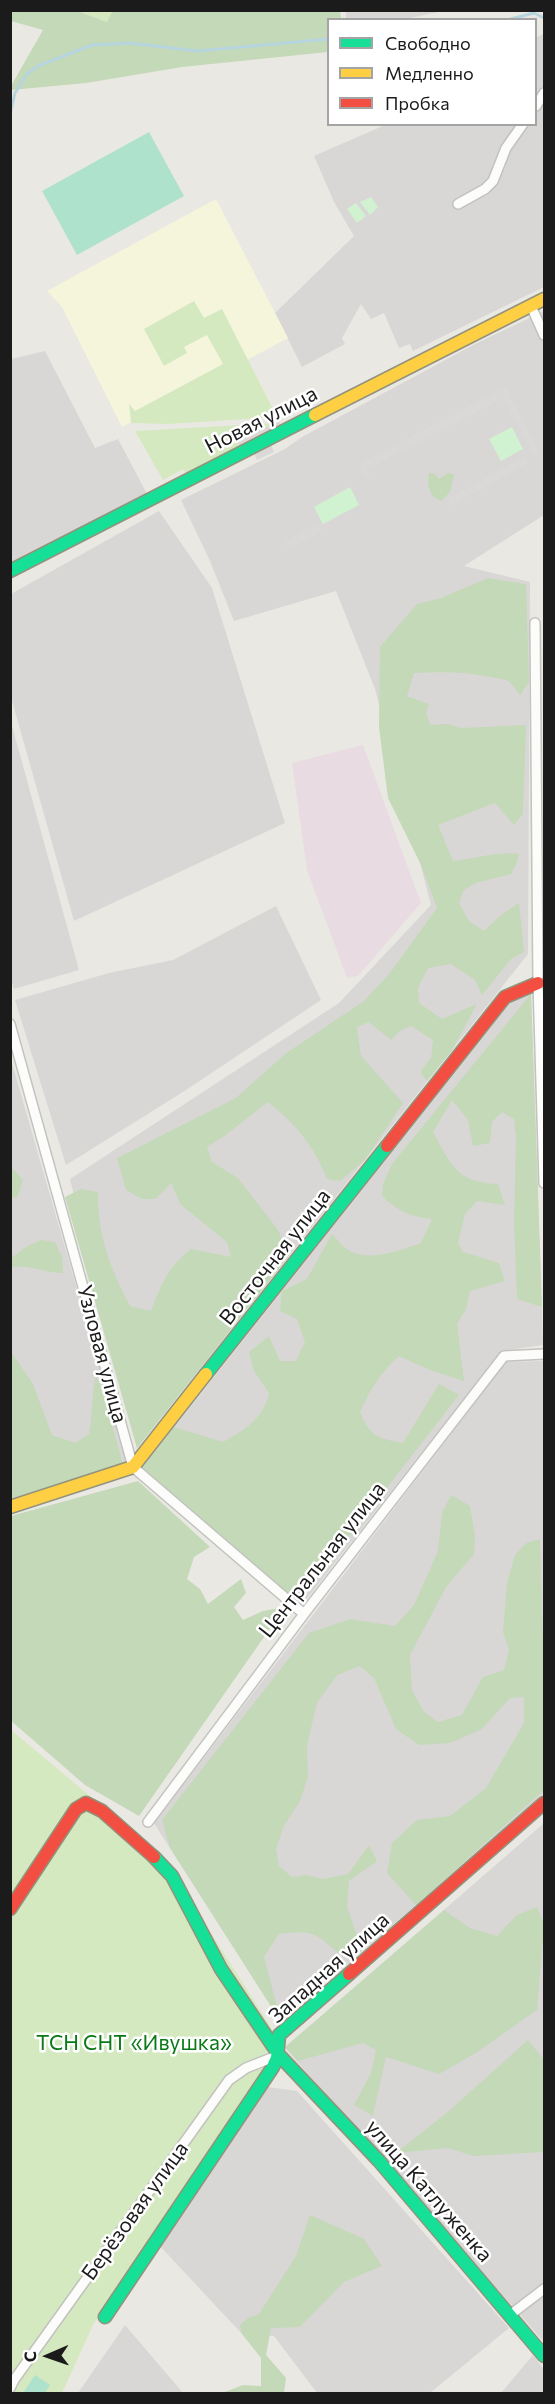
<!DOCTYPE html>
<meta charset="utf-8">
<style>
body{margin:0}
#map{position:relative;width:555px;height:2404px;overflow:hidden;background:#eae8e3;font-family:Commissioner,sans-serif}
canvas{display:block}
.frame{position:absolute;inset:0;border:12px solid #1b1b1b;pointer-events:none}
.legend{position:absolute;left:327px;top:18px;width:210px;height:108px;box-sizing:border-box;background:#fff;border:2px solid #a4a4a4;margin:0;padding:8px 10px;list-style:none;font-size:18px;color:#1b1b1b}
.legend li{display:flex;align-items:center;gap:12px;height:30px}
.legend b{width:30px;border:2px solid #a4a4a4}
.north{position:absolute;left:18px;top:2326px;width:60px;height:60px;-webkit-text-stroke:4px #fff;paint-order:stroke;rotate:268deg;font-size:16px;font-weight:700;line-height:24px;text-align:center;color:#1b1b1b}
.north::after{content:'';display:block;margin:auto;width:21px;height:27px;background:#1b1b1b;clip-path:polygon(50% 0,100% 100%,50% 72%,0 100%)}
</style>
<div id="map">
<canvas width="555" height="2404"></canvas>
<div class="frame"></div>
<ul class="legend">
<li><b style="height:8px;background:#16e098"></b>Свободно</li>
<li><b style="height:8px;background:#ffcf43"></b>Медленно</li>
<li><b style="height:8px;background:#f24e42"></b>Пробка</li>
</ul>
<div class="north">С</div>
</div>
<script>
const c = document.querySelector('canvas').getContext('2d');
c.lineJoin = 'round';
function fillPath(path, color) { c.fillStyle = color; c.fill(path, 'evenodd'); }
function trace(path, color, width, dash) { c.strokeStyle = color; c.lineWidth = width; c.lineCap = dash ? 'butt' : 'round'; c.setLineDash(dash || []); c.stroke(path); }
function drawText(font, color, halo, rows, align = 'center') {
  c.font = font + ' Commissioner,sans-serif'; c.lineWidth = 5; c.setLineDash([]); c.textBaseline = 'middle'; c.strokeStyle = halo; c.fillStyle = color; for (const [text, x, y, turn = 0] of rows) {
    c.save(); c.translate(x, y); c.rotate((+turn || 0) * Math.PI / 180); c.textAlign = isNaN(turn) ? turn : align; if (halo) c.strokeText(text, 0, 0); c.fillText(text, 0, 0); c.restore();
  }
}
const residential = new Path2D(`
 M 346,11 L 346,10 L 443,11 L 401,20 L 346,19 Z
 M 544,34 L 544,287 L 413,351 L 410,344 L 399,348 L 384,313 L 371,319 L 361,304 L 342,338 L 345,344 L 302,367 L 275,313 L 354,236 L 334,202 L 314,156 L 385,125 L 536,124 L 536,37 Z
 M 544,311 L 544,515 L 464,566 L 530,582 L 528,954 L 137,1448 L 108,1337 L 70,1179 L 339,1003 L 431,905 L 375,689 L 336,591 L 234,621 L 210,561 L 181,500 L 285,449 L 302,437 L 475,344 Z
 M 45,351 L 95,448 L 118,439 L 147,494 L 11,563 L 11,359 Z
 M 159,511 L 212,588 L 285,823 L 74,921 L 11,697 L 11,594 Z
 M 11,722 L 79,970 L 14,989 L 10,975 Z
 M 276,906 L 321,1000 L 183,1092 L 66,1165 L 15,1000 L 109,973 L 173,960 Z
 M 531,994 L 543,1345 L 501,1351 L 302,1605 L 142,1468 L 511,1002 Z
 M 10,1056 L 127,1463 L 11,1500 L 10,1500 Z
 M 543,1361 L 544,1793 L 281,2022 L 154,1823 L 506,1362 Z
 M 544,1823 L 544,2342 L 285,2048 Z
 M 268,2087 L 297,2091 L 509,2328 L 430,2393 L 317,2393 L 274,2336 L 242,2334 L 159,2245 Z
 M 125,2325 L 183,2393 L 78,2393 Z
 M 533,2355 L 544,2370 L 544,2393 L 501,2393 Z`);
const industrial = new Path2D(`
 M 363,745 L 421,903 L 358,976 L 347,978 L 307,870 L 292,763 Z`);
const education = new Path2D(`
 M 216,199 L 288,338 L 122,427 L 62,307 L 47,291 Z`);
const grass = new Path2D(`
 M 77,11 L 113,11 L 107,22 Z
 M 194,301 L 204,318 L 222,309 L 277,417 L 168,424 L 131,423 L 129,404 L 135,411 L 223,364 L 207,335 L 184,347 L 187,353 L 164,366 L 144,329 Z
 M 276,423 L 237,441 L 240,448 L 187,475 L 183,469 L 163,480 L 135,431 Z
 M 10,1729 L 152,1848 L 172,1872 L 274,2032 L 267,2051 L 268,2067 L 93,2325 L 62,2393 L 11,2393 Z`);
const forest = new Path2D(`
 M 11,10 L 77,11 L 107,22 L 113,10 L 340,10 L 341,19 L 328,20 L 328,52 L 182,67 L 86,83 L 11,90 L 11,86 L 43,30 L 11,21 Z
 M 429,473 L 435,474 L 439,479 L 448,473 L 454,474 L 450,492 L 441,501 L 432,496 L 428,485 Z
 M 488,578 L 526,584 L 529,682 L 520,695 L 509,681 C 475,672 449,671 414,673 L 407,696 L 429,704 L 426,712 L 430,725 L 448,724 L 462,728 L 526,725 L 523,814 L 514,825 L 495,803 L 438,825 L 453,861 C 475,859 497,851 519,854 L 517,862 L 511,874 L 476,883 L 464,890 L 459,903 L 469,921 L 484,931 L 501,915 L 519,903 L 524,952 L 511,959 L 482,995 L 475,980 L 451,964 L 428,968 L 418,988 L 419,1003 L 442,1019 L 477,1004 L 451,1052 L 427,1081 L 420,1072 L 431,1058 L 433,1040 L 411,1026 L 400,1031 L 391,1040 L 369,1022 L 357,1027 L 361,1056 L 403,1103 L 365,1160 L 340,1181 L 327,1179 C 314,1146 296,1124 268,1102 L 223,1137 L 207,1147 L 212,1162 L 238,1178 L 278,1230 L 289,1256 L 137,1448 L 65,1197 L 81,1189 L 98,1192 C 97,1234 111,1270 130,1306 L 151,1311 C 162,1283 167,1268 191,1249 L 231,1257 L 227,1242 L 181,1205 L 171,1183 L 156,1199 L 142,1199 L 126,1190 L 117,1158 L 236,1098 L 285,1054 L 364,1001 L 390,973 L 437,908 L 421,865 L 388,798 L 379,727 L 380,647 L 417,604 L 441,598 Z
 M 531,994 L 542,1307 L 517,1299 L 514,1224 L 516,1137 L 514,1119 L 502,1112 L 492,1122 L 490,1143 L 473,1146 L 468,1120 L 452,1100 L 433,1132 C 452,1166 456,1182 498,1184 L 505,1205 L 477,1201 L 465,1214 L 458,1243 L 463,1252 L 499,1263 L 505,1281 L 470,1291 L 466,1309 L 457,1324 L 464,1381 L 430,1370 L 399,1356 C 381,1372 370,1390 360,1412 C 370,1437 378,1438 403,1443 L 439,1384 L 459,1395 L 298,1602 L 142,1468 L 174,1427 L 223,1442 C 244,1430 264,1419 269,1393 L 254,1371 L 249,1352 L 269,1336 L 280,1361 L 296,1361 L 305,1342 L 297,1319 L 280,1311 L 282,1291 L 307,1279 L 332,1234 C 337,1239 343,1248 350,1251 C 370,1262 402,1250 421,1243 L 432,1219 C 409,1216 399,1212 382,1196 L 383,1184 L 392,1164 Z
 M 11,1167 L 23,1180 L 17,1198 L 11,1197 Z
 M 41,1240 L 55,1242 L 62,1257 L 63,1273 C 45,1273 29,1264 11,1267 L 11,1258 L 26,1247 Z
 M 10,1350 L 33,1384 L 52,1435 L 75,1443 L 89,1434 C 93,1414 91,1395 96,1376 L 104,1395 L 123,1465 L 11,1498 Z
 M 138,1481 L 210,1547 L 194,1557 L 187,1579 L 200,1589 L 208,1604 L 241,1579 L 246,1593 L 234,1607 L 243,1620 L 263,1611 L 285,1607 L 139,1816 L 85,1785 L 10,1720 L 11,1516 Z
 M 451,1495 L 470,1506 L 475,1536 L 474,1554 L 446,1587 L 410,1655 L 412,1690 L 424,1712 L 438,1722 L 462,1715 L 483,1677 L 504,1670 L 509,1650 L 503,1632 L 507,1583 L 515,1555 L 526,1543 L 540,1539 L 544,1680 L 544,1790 L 416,1905 L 387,1873 L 392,1843 L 417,1820 L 450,1816 L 486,1788 L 524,1723 L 524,1697 L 510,1698 L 482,1729 L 450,1743 L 419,1745 L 396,1729 L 374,1678 L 360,1666 L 337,1675 L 317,1703 L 307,1745 L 308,1777 L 300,1801 L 284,1826 L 276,1849 L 279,1866 L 292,1877 L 306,1875 L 323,1879 L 348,1874 L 369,1845 L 377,1861 L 349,1881 L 347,1906 L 359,1942 L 342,1956 C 316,1934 314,1929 279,1934 L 264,1957 L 281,2022 L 170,1848 L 162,1820 L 309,1633 L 350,1619 L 395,1626 L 414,1605 L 438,1551 L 442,1513 Z
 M 537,1907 L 544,1925 L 537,2010 L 476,2053 L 439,2074 L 386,2057 L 373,2116 L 354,2105 L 371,2073 L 376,2050 L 363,2043 L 298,2061 L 285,2047 L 444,1910 L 470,1928 L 497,1936 L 517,1915 Z
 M 528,2040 L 544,2060 L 544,2152 L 473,2156 L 448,2148 L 396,2153 L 449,2111 Z
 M 310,2215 L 364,2239 L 382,2266 L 344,2282 L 300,2327 L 271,2328 L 266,2355 L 286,2378 L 284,2393 L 222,2393 L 243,2385 L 261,2386 L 261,2358 L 242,2334 L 240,2325 L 248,2318 L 259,2314 L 296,2256 Z`);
const park = new Path2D(`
 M 371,197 L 378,207 L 370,215 L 360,202 Z
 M 356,203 L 366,216 L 357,223 L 347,209 Z
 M 512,427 L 523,449 L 501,461 L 489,439 Z
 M 350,487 L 359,505 L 323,524 L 314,507 Z`);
const pitch = new Path2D(`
 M 149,132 L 184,196 L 77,255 L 42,191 Z
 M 35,2375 L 50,2385 L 45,2393 L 23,2393 Z`);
const parking = new Path2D(`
 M 506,387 L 541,454 L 534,457 L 503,398 L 367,469 L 370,477 L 366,479 L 359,464 Z
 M 279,421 L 282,428 L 240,448 L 237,442 Z
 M 271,445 L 274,452 L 257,460 L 254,453 Z
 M 525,456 L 528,463 L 451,506 L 447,499 Z
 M 318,523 L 322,531 L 289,549 L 285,541 Z`);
const stream = new Path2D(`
 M 507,20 L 534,13 L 544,18
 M 10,114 L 15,93 L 27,74 L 38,66 L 92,45 L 129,43 L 198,51 L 328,39`);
const street = new Path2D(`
 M 536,106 L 544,93
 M 458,204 L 485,189 L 493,181 L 506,148 L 523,124
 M 531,306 L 544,335
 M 535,623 L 538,983 L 544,1183
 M 10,1024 L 133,1467 L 304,1614
 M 148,1822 L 304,1614 L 504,1356 L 544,1354
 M 510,2315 L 544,2289
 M 10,2388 L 14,2380 L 229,2080 L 246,2068 L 279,2055`);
const fast = new Path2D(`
 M 10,571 L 315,415
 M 206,1374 L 387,1146
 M 154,1857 L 172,1876 L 221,1969 L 279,2055 L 379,2161 L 544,2356
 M 105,2317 L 273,2067 L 277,2058 L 279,2035 L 349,1974`);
const slow = new Path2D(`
 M 315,415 L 544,299
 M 10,1507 L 133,1467 L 206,1374`);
const jam = new Path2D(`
 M 387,1146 L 505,997 L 538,983
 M 10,1909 L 76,1809 L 86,1803 L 102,1811 L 154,1857
 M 349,1974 L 544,1803`);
const streetNames = [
 ["Новая улица",261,420,-27],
 ["Восточная улица",275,1257,-52],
 ["Узловая улица",102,1354,75],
 ["Центральная улица",322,1560,-52],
 ["Западная улица",329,1968,-42],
 ["улица Катлуженка",429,2191,49],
 ["Берёзовая улица",135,2211,-54]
];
const parkNames = [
 ["ТСН СНТ «Ивушка»",134,2043]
];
fillPath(residential, '#d9d7d5');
fillPath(industrial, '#e8dce2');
fillPath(education, '#f5f5dc');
fillPath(grass, '#d5e9c0');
fillPath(forest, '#c3d9b8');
fillPath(park, '#d0f2d0');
fillPath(pitch, '#aee2cd');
fillPath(parking, '#dad9d7');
trace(stream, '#b6d5de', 3);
trace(street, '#c2c2bf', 12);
trace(fast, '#91937c', 15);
trace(slow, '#91937c', 15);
trace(jam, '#91937c', 15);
trace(street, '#fcfcfb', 9);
trace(fast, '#16e098', 12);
trace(slow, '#ffcf43', 12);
trace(jam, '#f24e42', 12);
drawText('21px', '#1b1b1b', '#fff', streetNames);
drawText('21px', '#0a7916', '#fff', parkNames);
</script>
